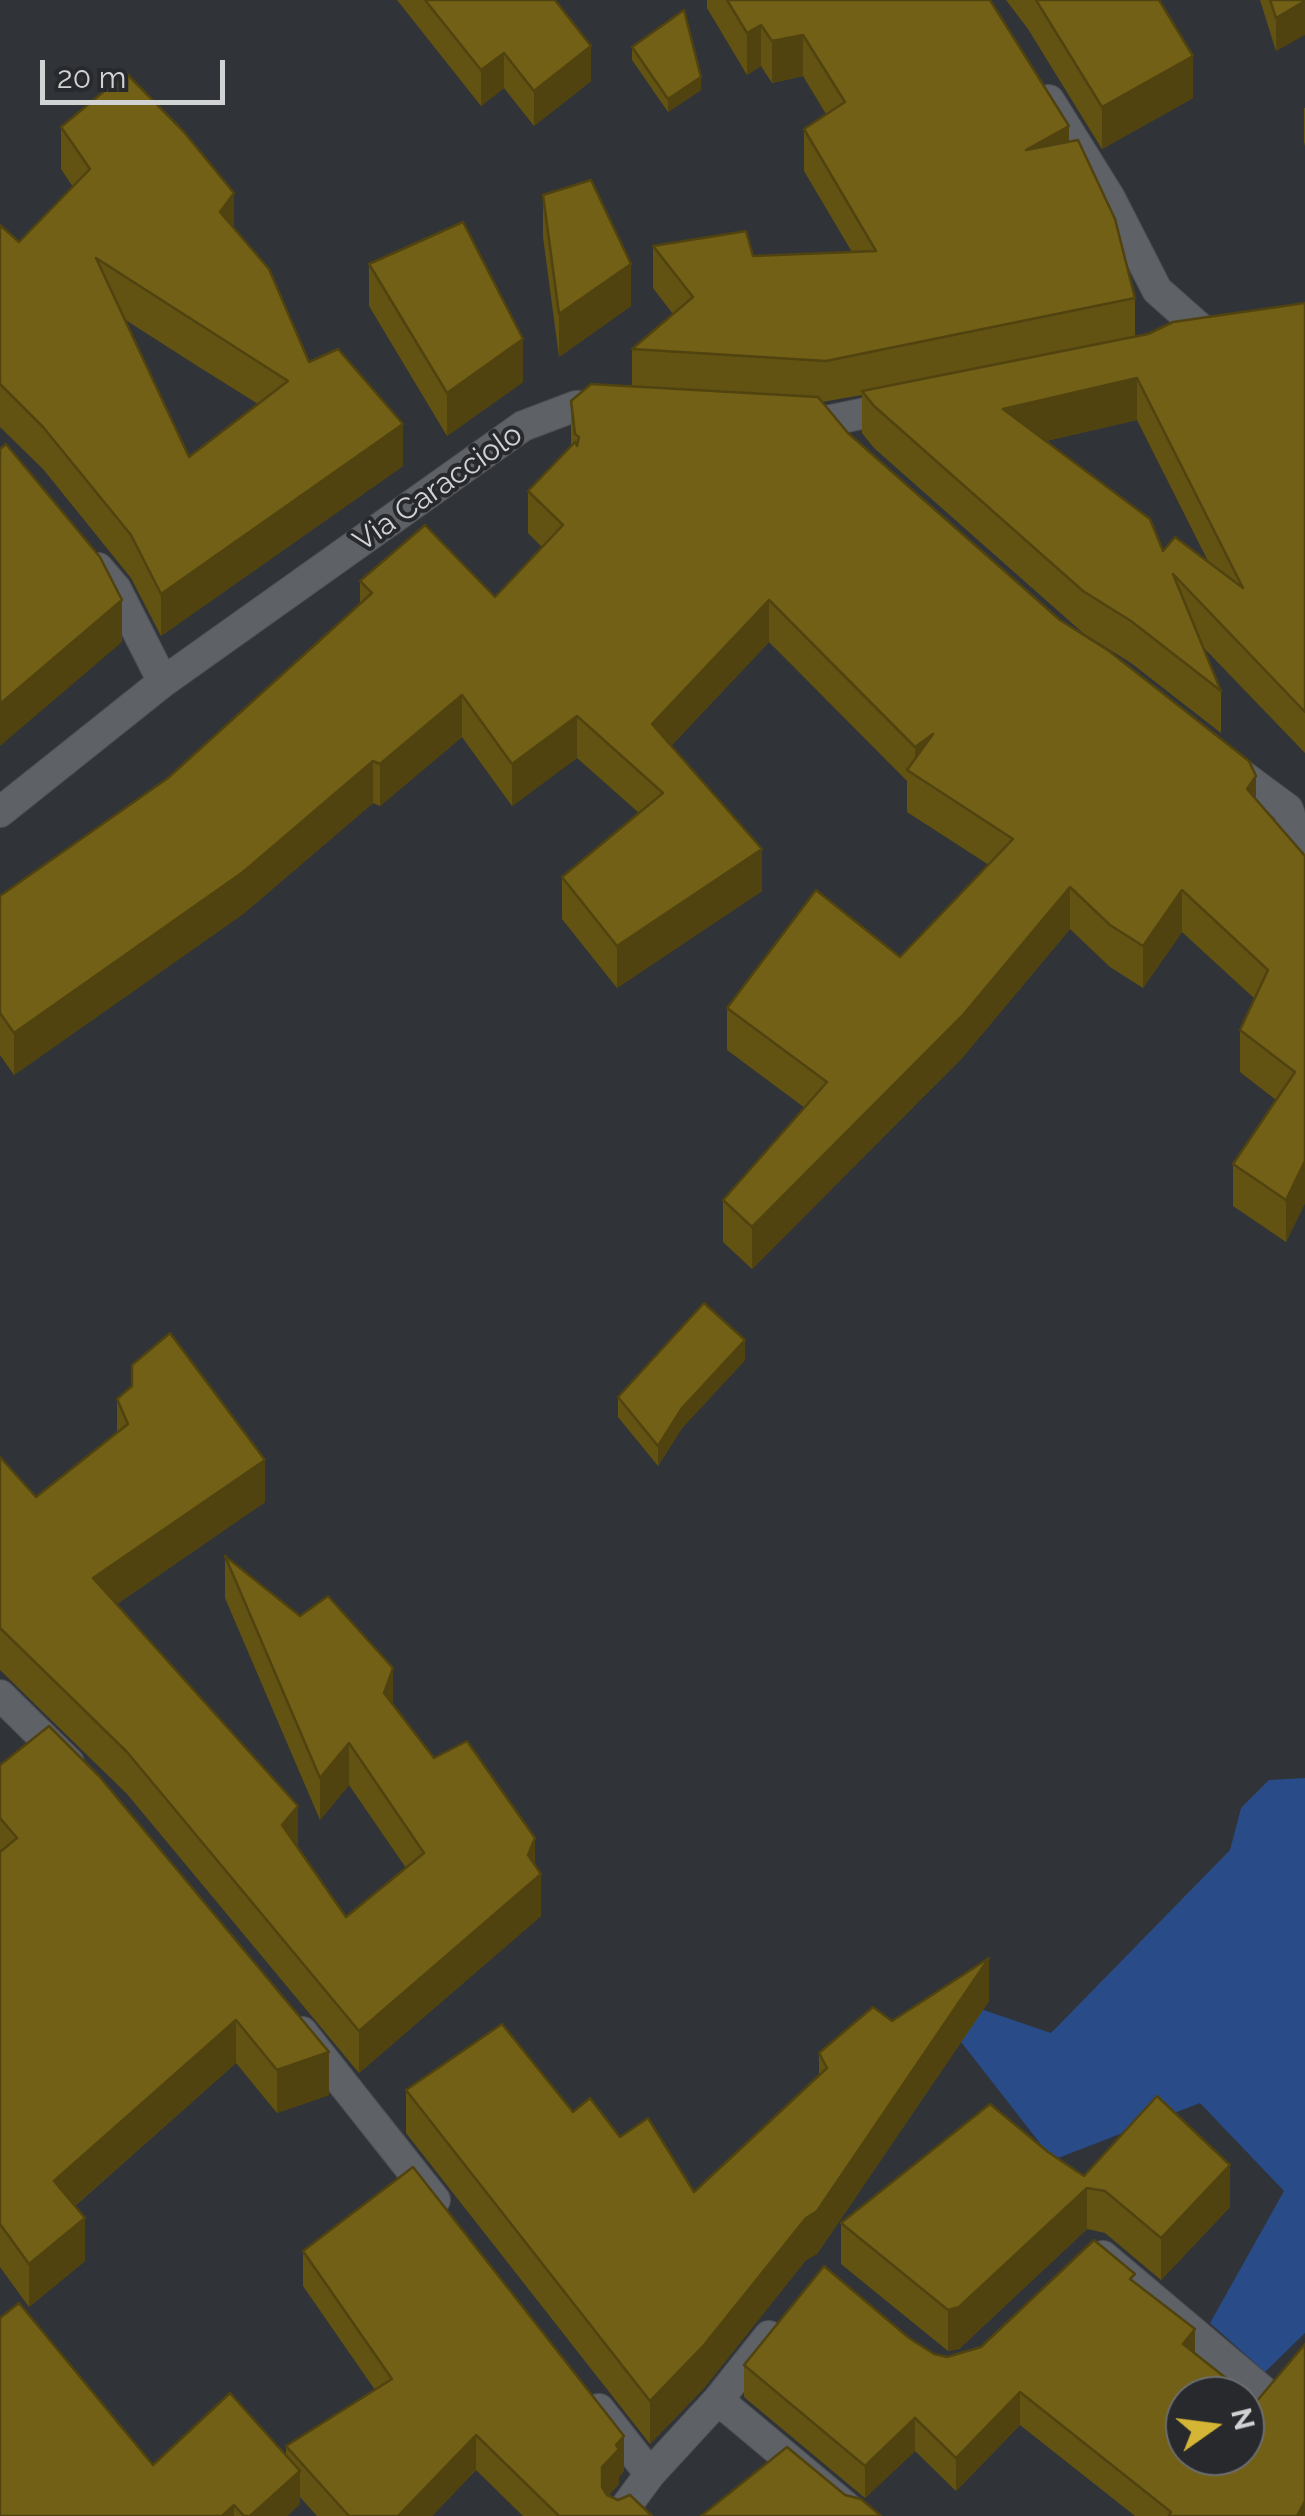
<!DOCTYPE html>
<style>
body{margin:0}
#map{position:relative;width:1305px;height:2516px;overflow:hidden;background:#303337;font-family:Raleway,sans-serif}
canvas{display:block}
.north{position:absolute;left:1165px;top:2376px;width:100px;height:100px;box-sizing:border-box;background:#27292d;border:2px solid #6b6d70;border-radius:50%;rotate:76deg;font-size:28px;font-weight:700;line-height:40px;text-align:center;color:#d0d2d4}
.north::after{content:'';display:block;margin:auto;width:35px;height:45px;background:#d4b535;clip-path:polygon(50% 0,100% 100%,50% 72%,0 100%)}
.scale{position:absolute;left:40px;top:60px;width:185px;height:45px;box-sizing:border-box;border:5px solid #d0d2d4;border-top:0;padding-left:12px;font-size:30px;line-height:35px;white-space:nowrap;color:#d0d2d4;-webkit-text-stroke:8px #27292d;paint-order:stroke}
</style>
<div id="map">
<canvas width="1305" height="2516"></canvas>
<div class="north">N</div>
<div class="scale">20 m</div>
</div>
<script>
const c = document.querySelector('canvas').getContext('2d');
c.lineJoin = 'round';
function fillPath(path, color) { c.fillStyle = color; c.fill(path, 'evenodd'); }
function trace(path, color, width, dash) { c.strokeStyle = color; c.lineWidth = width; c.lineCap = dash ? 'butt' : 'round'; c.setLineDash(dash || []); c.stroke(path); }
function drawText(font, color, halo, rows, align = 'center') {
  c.font = font + ' Raleway,sans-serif'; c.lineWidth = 8; c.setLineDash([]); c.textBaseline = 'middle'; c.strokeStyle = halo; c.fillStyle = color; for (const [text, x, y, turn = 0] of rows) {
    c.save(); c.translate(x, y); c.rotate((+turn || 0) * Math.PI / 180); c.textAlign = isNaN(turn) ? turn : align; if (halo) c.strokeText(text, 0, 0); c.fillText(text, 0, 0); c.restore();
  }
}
const green = new Path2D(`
 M 1305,1778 L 1305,2333 L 1265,2372 L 1210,2323 L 1284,2191 L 1200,2103 L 1053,2160 L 937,2011 L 966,2004 L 1051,2033 L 1230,1850 L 1241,1808 L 1269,1780 Z`);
const street = new Path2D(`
 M 1049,100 L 1110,198 L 1157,290 L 1201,329
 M 796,420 L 827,421 L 899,406
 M 98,568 L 116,589 L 163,682
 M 1223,761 L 1288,809 L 1305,863
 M 0,812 L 163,682 L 523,426 L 576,406 L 611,407
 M 0,1695 L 69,1763
 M 302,2032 L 435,2200
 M 1103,2256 L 1263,2391
 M 718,2400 L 857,2516
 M 599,2409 L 650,2474 L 619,2516
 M 650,2474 L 718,2400 L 769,2336`);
const wall = new Path2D(`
 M 397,0 L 555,0 L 591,81 L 534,126 L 504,88 L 481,106 Z
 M 707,0 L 990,0 L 1069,142 L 1135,298 L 1135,336 L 1305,303 L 1305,753 L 1203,647 L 1221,691 L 1221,733 L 1131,663 L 1083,633 L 874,448 L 862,433 L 862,395 L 822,402 L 848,433 L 1256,799 L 1305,856 L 1305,1203 L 1286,1242 L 1233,1206 L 1233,1164 L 1276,1100 L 1240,1072 L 1240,1030 L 1255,999 L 1182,932 L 1143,988 L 1110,967 L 1070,929 L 962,1058 L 752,1269 L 723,1242 L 723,1200 L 805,1108 L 727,1050 L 727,1008 L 900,957 L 989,865 L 907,812 L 907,781 L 769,642 L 671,746 L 762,891 L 617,988 L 562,919 L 562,877 L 639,813 L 577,758 L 512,806 L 462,737 L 380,806 L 373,803 L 243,914 L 14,1075 L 0,1055 L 0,896 L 168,778 L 360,605 L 360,581 L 495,597 L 542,547 L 528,533 L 528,491 L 571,446 L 571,401 L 632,386 L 632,349 L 673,314 L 653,288 L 653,246 L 753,256 L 852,252 L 804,171 L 804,129 L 826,114 L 803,76 L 772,83 L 761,66 L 747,75 L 707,8 ZM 1137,420 L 1209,563 L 1163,551 L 1046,441 Z
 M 1006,0 L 1159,0 L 1193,98 L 1102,149 L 1028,29 Z
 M 1260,0 L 1305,0 L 1276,51 Z
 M 632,47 L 701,90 L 668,112 L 632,60 Z
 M 1304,108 L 1305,108 L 1305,146 L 1304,142 Z
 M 61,127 L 234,229 L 309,362 L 403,466 L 161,636 L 131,578 L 43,469 L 0,427 L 0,225 L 19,242 L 73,187 L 61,169 ZM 124,319 L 199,367 L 258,404 L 189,457 Z
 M 543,195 L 631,306 L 559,357 L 543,237 Z
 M 369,264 L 523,382 L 447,436 L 369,306 Z
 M 745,1360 L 682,1428 L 658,1466 L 618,1417 L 618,1397 Z
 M 117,1399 L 265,1502 L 117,1604 L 298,1848 L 346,1917 L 406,1868 L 349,1785 L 320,1820 L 225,1598 L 225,1556 L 393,1705 L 434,1758 L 535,1865 L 541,1916 L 359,2073 L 127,1794 L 0,1670 L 0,1457 L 36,1497 L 117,1433 Z
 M 0,1765 L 329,2095 L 277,2113 L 236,2063 L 75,2206 L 85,2261 L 29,2307 L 0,2267 Z
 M 989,2001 L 817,2254 L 806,2260 L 704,2388 L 650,2444 L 406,2133 L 406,2090 L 573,2112 L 620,2137 L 694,2192 L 819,2075 L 819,2053 L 892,2021 Z
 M 1048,2152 L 1084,2176 L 1230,2207 L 1161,2280 L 1105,2233 L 1087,2229 L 959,2349 L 948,2351 L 841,2264 L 841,2223 Z
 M 303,2251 L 624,2471 L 619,2477 L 619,2484 L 608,2496 L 652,2516 L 523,2516 L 476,2470 L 432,2516 L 317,2516 L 300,2497 L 300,2504 L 287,2516 L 0,2516 L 153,2465 L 286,2455 L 286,2446 L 375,2390 L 303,2286 Z
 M 1135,2283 L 1195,2354 L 1305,2516 L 1135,2516 L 1020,2425 L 956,2491 L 915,2451 L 865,2498 L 744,2397 L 744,2365 L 909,2338 L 934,2354 L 947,2357 L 981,2347 Z`);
const shadedWall = new Path2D(`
 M 1305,1 L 1305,35 L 1276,51 L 1276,18 Z
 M 761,25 L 761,66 L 747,75 L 747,33 Z
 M 803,35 L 803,76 L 772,83 L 772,41 Z
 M 591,46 L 591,81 L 534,126 L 534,91 Z
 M 504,53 L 504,88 L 481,106 L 481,70 Z
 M 1193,56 L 1193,98 L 1102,149 L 1102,107 Z
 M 701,77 L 701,90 L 668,112 L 668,99 Z
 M 1069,126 L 1069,167 L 1026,150 Z
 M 234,193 L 234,236 L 220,212 Z
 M 631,264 L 631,306 L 559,357 L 559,314 Z
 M 523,339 L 523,382 L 447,436 L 447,393 Z
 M 1137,378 L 1137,420 L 1003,451 L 1003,409 Z
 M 403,424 L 403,466 L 161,636 L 161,594 Z
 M 122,600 L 122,642 L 0,746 L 0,704 Z
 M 769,600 L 769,642 L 652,766 L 652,724 Z
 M 462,695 L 462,737 L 380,806 L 380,764 Z
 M 577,716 L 577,758 L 512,806 L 512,764 Z
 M 933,734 L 915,775 L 915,747 Z
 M 373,761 L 373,803 L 243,914 L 14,1075 L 14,1033 Z
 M 1256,776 L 1256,818 L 1247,789 Z
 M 762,849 L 762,891 L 617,988 L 617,946 Z
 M 1070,887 L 1070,929 L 962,1058 L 752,1269 L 752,1227 Z
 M 1182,890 L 1182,932 L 1143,988 L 1143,946 Z
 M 1305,1161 L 1305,1203 L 1286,1242 L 1286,1200 Z
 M 745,1340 L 745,1360 L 682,1428 L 658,1466 L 658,1446 L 682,1408 Z
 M 265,1460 L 265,1502 L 93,1620 L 93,1578 Z
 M 393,1668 L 393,1710 L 384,1693 Z
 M 349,1743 L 349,1785 L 320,1820 L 320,1778 Z
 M 298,1806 L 298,1848 L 282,1825 Z
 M 535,1838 L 535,1879 L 541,1874 L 541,1916 L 359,2073 L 359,2031 L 528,1855 Z
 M 989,1958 L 989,2001 L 817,2254 L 806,2260 L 704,2388 L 650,2444 L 650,2401 L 806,2218 Z
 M 236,2020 L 236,2063 L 54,2224 L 54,2181 Z
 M 329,2052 L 329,2095 L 277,2113 L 277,2070 Z
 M 1230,2165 L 1230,2207 L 1161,2280 L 1161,2238 Z
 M 1087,2188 L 1087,2229 L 959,2349 L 948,2351 L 948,2310 Z
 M 85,2218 L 85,2261 L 29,2307 L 29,2264 Z
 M 1195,2329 L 1195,2361 L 1183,2344 Z
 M 1020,2392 L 1020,2425 L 956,2491 L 956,2458 Z
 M 915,2418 L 915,2451 L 865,2498 L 865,2466 Z
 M 476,2435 L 476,2470 L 432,2516 L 398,2516 Z
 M 624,2436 L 624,2471 L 619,2477 L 619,2484 L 602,2502 L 602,2467 L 616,2445 Z
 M 300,2471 L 300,2504 L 287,2516 L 250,2516 Z
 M 1305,2501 L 1305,2516 L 1297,2516 Z
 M 234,2505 L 234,2516 L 222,2516 Z`);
const building = new Path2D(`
 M 425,0 L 555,0 L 591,46 L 534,91 L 504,53 L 481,70 Z
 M 727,0 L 990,0 L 1069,126 L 1026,150 L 1078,140 L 1115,219 L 1135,298 L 826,361 L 632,349 L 693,297 L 653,246 L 746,231 L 753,256 L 876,251 L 804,129 L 845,102 L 803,35 L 772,41 L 761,25 L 747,33 Z
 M 1036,0 L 1159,0 L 1193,56 L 1102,107 Z
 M 1270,0 L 1305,0 L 1305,1 L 1276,18 Z
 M 684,10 L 701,77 L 668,99 L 632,47 Z
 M 126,73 L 184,132 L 234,193 L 220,212 L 269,269 L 309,362 L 338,349 L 403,424 L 161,594 L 131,535 L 43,427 L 0,384 L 0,225 L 19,242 L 90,169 L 61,127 ZM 96,258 L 288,381 L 189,457 Z
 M 591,180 L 631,264 L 559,314 L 543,195 Z
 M 463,222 L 523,339 L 447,393 L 369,264 Z
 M 1305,303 L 1305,712 L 1173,574 L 1221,691 L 1131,621 L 1083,591 L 874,406 L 862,391 L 1148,334 L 1173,322 ZM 1137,378 L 1243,588 L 1175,537 L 1163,551 L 1150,519 L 1003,409 Z
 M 591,384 L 818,397 L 848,433 L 1060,620 L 1109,651 L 1249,761 L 1256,776 L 1247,789 L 1305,856 L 1305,1161 L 1286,1200 L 1233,1164 L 1295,1072 L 1240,1030 L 1268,970 L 1182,890 L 1143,946 L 1110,925 L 1070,887 L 962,1016 L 752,1227 L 723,1200 L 827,1082 L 727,1008 L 816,890 L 900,957 L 1013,839 L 907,770 L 933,734 L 915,747 L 769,600 L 652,724 L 762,849 L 617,946 L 562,877 L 663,793 L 577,716 L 512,764 L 462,695 L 380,764 L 373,761 L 243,872 L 14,1033 L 0,1013 L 0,896 L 168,778 L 372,593 L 360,581 L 425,525 L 495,597 L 563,525 L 528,491 L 575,442 L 577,446 L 579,437 L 575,434 L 571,401 Z
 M 6,444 L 100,557 L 122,600 L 0,704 L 0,449 Z
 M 704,1303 L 745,1340 L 682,1408 L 658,1446 L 618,1397 Z
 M 170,1333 L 265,1460 L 93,1578 L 298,1806 L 282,1825 L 346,1917 L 424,1853 L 349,1743 L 320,1778 L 225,1556 L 300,1616 L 328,1596 L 393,1668 L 384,1693 L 434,1758 L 467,1741 L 535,1838 L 528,1855 L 541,1874 L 359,2031 L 127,1752 L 0,1628 L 0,1457 L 36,1497 L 128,1424 L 117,1399 L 132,1386 L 132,1365 Z
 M 49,1726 L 99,1776 L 329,2052 L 277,2070 L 236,2020 L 54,2181 L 85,2218 L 29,2264 L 0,2224 L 0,1852 L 17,1838 L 0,1818 L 0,1765 Z
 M 989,1958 L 817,2211 L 806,2218 L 704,2345 L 650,2401 L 406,2090 L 502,2024 L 573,2112 L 590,2098 L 620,2137 L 648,2118 L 694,2192 L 827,2068 L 819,2053 L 873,2007 L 892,2021 Z
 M 1157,2096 L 1230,2165 L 1161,2238 L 1105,2191 L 1087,2188 L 959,2307 L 948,2310 L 841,2223 L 990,2104 L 1048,2152 L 1084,2176 Z
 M 413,2167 L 624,2436 L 616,2445 L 619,2449 L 602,2467 L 602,2487 L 607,2495 L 618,2500 L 630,2495 L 652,2516 L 559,2516 L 476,2435 L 398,2516 L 349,2516 L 286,2446 L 392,2379 L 303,2251 Z
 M 1094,2240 L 1135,2274 L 1130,2279 L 1195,2329 L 1183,2344 L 1256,2402 L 1305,2344 L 1305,2501 L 1297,2516 L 1171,2516 L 1169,2515 L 1171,2512 L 1020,2392 L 956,2458 L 915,2418 L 865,2466 L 744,2365 L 824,2266 L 909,2338 L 934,2354 L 947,2357 L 981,2347 ZM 1185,2396 L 1245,2396 L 1245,2456 L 1185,2456 Z
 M 19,2303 L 153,2465 L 230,2393 L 300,2471 L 250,2516 L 244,2516 L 234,2505 L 222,2516 L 0,2516 L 0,2318 Z
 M 787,2447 L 845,2495 L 861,2499 L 881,2516 L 701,2516 Z`);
const streetNames = [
 ["Via Caracciolo",438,488,-35]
];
fillPath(green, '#294b87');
trace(street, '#4c4e52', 32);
trace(street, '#5e6166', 30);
fillPath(wall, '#625313');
fillPath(shadedWall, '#50430f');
fillPath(building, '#726016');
trace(building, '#50430f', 2.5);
drawText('30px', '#d0d2d4', '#27292d', streetNames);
</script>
